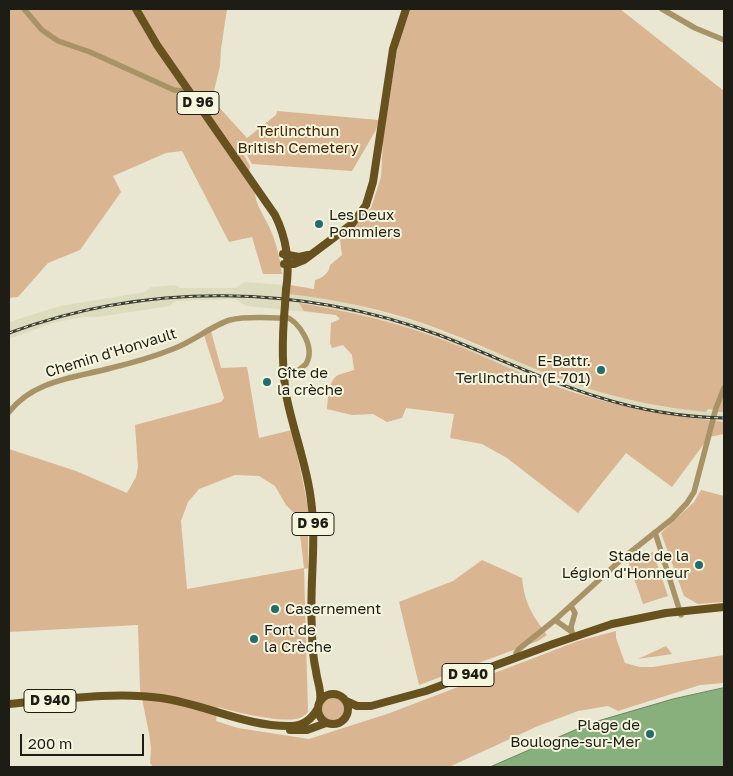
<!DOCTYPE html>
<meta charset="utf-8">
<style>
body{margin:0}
#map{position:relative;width:733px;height:776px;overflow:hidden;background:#e9e7d1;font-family:"Golos Text",sans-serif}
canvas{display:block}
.frame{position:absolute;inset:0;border:10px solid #1d1d15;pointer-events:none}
.scale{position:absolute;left:20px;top:734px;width:124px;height:22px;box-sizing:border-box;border:2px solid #1d1d15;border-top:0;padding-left:6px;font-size:15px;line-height:18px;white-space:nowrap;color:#1d1d15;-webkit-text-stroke:4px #f6f5de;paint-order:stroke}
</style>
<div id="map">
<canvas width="733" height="776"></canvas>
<div class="frame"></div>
<div class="scale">200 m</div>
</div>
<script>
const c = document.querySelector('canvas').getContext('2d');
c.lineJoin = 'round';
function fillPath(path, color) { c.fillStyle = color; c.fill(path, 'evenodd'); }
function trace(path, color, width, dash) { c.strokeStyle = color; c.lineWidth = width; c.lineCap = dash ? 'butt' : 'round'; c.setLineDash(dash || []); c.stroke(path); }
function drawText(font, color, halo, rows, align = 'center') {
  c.font = font + ' "Golos Text",sans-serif'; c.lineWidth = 4; c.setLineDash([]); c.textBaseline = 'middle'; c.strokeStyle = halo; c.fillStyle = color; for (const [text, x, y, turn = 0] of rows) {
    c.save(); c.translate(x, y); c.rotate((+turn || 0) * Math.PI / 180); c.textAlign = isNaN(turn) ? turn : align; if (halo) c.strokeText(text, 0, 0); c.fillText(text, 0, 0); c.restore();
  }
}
const built = new Path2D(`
 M 245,282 L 284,285 L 417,322 L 583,386 L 641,402 L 664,407 L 724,412 L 724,422 L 644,411 L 594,398 L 540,380 L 428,334 L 339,309 L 336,315 L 246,306 L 235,299 L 176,301 L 170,306 L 98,317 L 82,317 L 53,323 L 9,339 L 9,322 L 60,306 L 145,292 L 151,287 L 175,285 L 180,288 L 235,288 Z`);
const green = new Path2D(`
 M 9,9 L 132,9 L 150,41 L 255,190 C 254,204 266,218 271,231 C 277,245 280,259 282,274 L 263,274 L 252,237 L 229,242 L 182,151 L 166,153 L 113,176 L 121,192 L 80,250 L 48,263 L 18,297 L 9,298 Z
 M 140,9 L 227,9 L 221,49 L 220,66 L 213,95 L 216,104 L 247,138 L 276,115 L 277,111 L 379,120 L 376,130 L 352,171 L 252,164 L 241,144 L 239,146 L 250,166 L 249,172 L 165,51 Z
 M 410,9 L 620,9 L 724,91 L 724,412 L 718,412 L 714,410 L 708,409 L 706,412 C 665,408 624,400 584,387 C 530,369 479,343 425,324 C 381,309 335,299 288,294 L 290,285 L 314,289 L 315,280 C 323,278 329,273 330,265 L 342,255 L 340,240 L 371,208 L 381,177 L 383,139 L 400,33 Z
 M 299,303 C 349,311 399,323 446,341 C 489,358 531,379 576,393 C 625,409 674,415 724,422 L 724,434 L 709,437 L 672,487 L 626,453 L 578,513 L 507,458 L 482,444 L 450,438 L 454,414 L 406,408 L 402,418 L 387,422 L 373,414 L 352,415 L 327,409 C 328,399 328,381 338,375 C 343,373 349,372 354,370 L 352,355 L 343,345 L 332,348 L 330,343 L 331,323 L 340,319 L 336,315 L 304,311 Z
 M 211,331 L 221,368 L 247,367 L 259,438 L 292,430 L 308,506 L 308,568 L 304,569 L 308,712 C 306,714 304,716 302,717 C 288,725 234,712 218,707 L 216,721 L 238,728 L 309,739 L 390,713 L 578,641 L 616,631 L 616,638 L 625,663 L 640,667 L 653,667 L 724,655 L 724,683 L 700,685 L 618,711 L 608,706 L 578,711 L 538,726 L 449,767 L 153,767 L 150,763 L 151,748 L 149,733 L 140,689 L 138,625 L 9,632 L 9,449 L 76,471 L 127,493 L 136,477 L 138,467 L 135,425 L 221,402 L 224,398 L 204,335 ZM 235,475 L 259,476 L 275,486 L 286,505 L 298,517 L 304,568 L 187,589 L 181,521 L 188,502 L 199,489 Z
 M 701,490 L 724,496 L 724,602 L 698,604 L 684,596 L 661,533 L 694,502 Z
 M 653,552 L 668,596 L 643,604 L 628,561 Z
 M 482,560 L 522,578 C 525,605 532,614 547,635 L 538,641 L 419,685 L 399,602 L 453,581 Z
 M 666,646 L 672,654 L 638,659 Z
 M321 709a12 12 0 1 1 24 0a12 12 0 1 1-24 0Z`);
const water = new Path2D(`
 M 724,688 L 724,767 L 490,767 L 591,723 L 673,699 Z`);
const minor = new Path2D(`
 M 24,9 L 42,30 L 58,41 L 90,52 L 174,90 L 190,92
 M 662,9 L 695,28 L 724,40
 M 284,316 C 299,321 316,347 306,364 C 303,367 289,378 284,380
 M 9,412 C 34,380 74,378 111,368 C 132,363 153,357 173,349 C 192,342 213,325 230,320 C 246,316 267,318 283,318
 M 655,532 L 681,615
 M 571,606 L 575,613 L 571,627 L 573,637
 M 555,620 L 572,632
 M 517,657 L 516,653 L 519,649 L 555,620 L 623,558 L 672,519 L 687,503 L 694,492 L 716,408 L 724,388`);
const major = new Path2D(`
 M 136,9 L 157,45 L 275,215 C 287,239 290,264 286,290
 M 283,254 L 299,257 L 308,255
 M 284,264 L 294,264 L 304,260 L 352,224 L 366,205 L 373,182 L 393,49 L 406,9
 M 285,305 C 282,337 281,367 287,399 C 294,433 307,466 311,500 C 317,543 309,586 312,630 C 312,643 313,658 316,671 C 317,681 322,691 320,701
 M318 709a15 15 0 1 1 30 0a15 15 0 1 1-30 0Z
 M 346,701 L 357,706 L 371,706 L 426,691 L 553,644 L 612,624 L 666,613 L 724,607
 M 9,704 C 56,700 115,691 161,698 C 205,704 246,727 291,726 C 304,726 312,719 318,708
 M 290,730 L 307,730 L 326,723`);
const rail = new Path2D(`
 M 9,333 C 147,282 301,284 439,335 C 492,355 543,380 598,397 C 639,410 681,417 724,418`);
const majorBridge = new Path2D(`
 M 285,305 L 286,290`);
const markers = [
 [319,224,5,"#226d6c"],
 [601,370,5,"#226d6c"],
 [267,382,5,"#226d6c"],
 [699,565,5,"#226d6c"],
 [275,609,5,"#226d6c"],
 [254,639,5,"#226d6c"],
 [650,734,5,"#226d6c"]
];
const shields = [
 [198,103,42],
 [313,524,42],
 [468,675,52],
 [50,701,52]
];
const shieldNames = [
 ["D 96",198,103],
 ["D 96",313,524],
 ["D 940",468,675],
 ["D 940",50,701]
];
const parkNames = [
 ["Terlincthun",298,131],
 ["British Cemetery",298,148]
];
const poiNames = [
 ["Les Deux",329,215],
 ["Pommiers",329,232],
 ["E-Battr.",591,361,"right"],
 ["Terlincthun (E.701)",591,378,"right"],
 ["Gîte de",277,373],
 ["la crèche",277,390],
 ["Stade de la",689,556,"right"],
 ["Légion d'Honneur",689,573,"right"],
 ["Casernement",285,609],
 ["Fort de",264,630],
 ["la Crèche",264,647],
 ["Plage de",640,725,"right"],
 ["Boulogne-sur-Mer",640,742,"right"]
];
const streetNames = [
 ["Chemin d'Honvault",111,353,-17]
];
fillPath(built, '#dedcbe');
fillPath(green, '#d9b591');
fillPath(water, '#87b07d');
trace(water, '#67845e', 1);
trace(minor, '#a89367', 5.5);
trace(major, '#67511e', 8);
trace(rail, '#3e3e34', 3);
trace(rail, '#f6f5de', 1, [4]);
trace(majorBridge, '#67511e', 8);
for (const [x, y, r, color] of markers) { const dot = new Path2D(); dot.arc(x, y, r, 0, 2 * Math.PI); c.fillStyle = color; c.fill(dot); trace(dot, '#f6f5de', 2); }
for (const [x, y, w] of shields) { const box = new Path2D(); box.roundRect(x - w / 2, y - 11.5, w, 23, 4); c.fillStyle = '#f6f5de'; c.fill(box); trace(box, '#1d1d15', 1); }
drawText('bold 14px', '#1d1d15', null, shieldNames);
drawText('15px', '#432400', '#f6f5de', parkNames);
drawText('15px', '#1d1d15', '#f6f5de', poiNames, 'left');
drawText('15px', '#1d1d15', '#f6f5de', streetNames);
</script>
